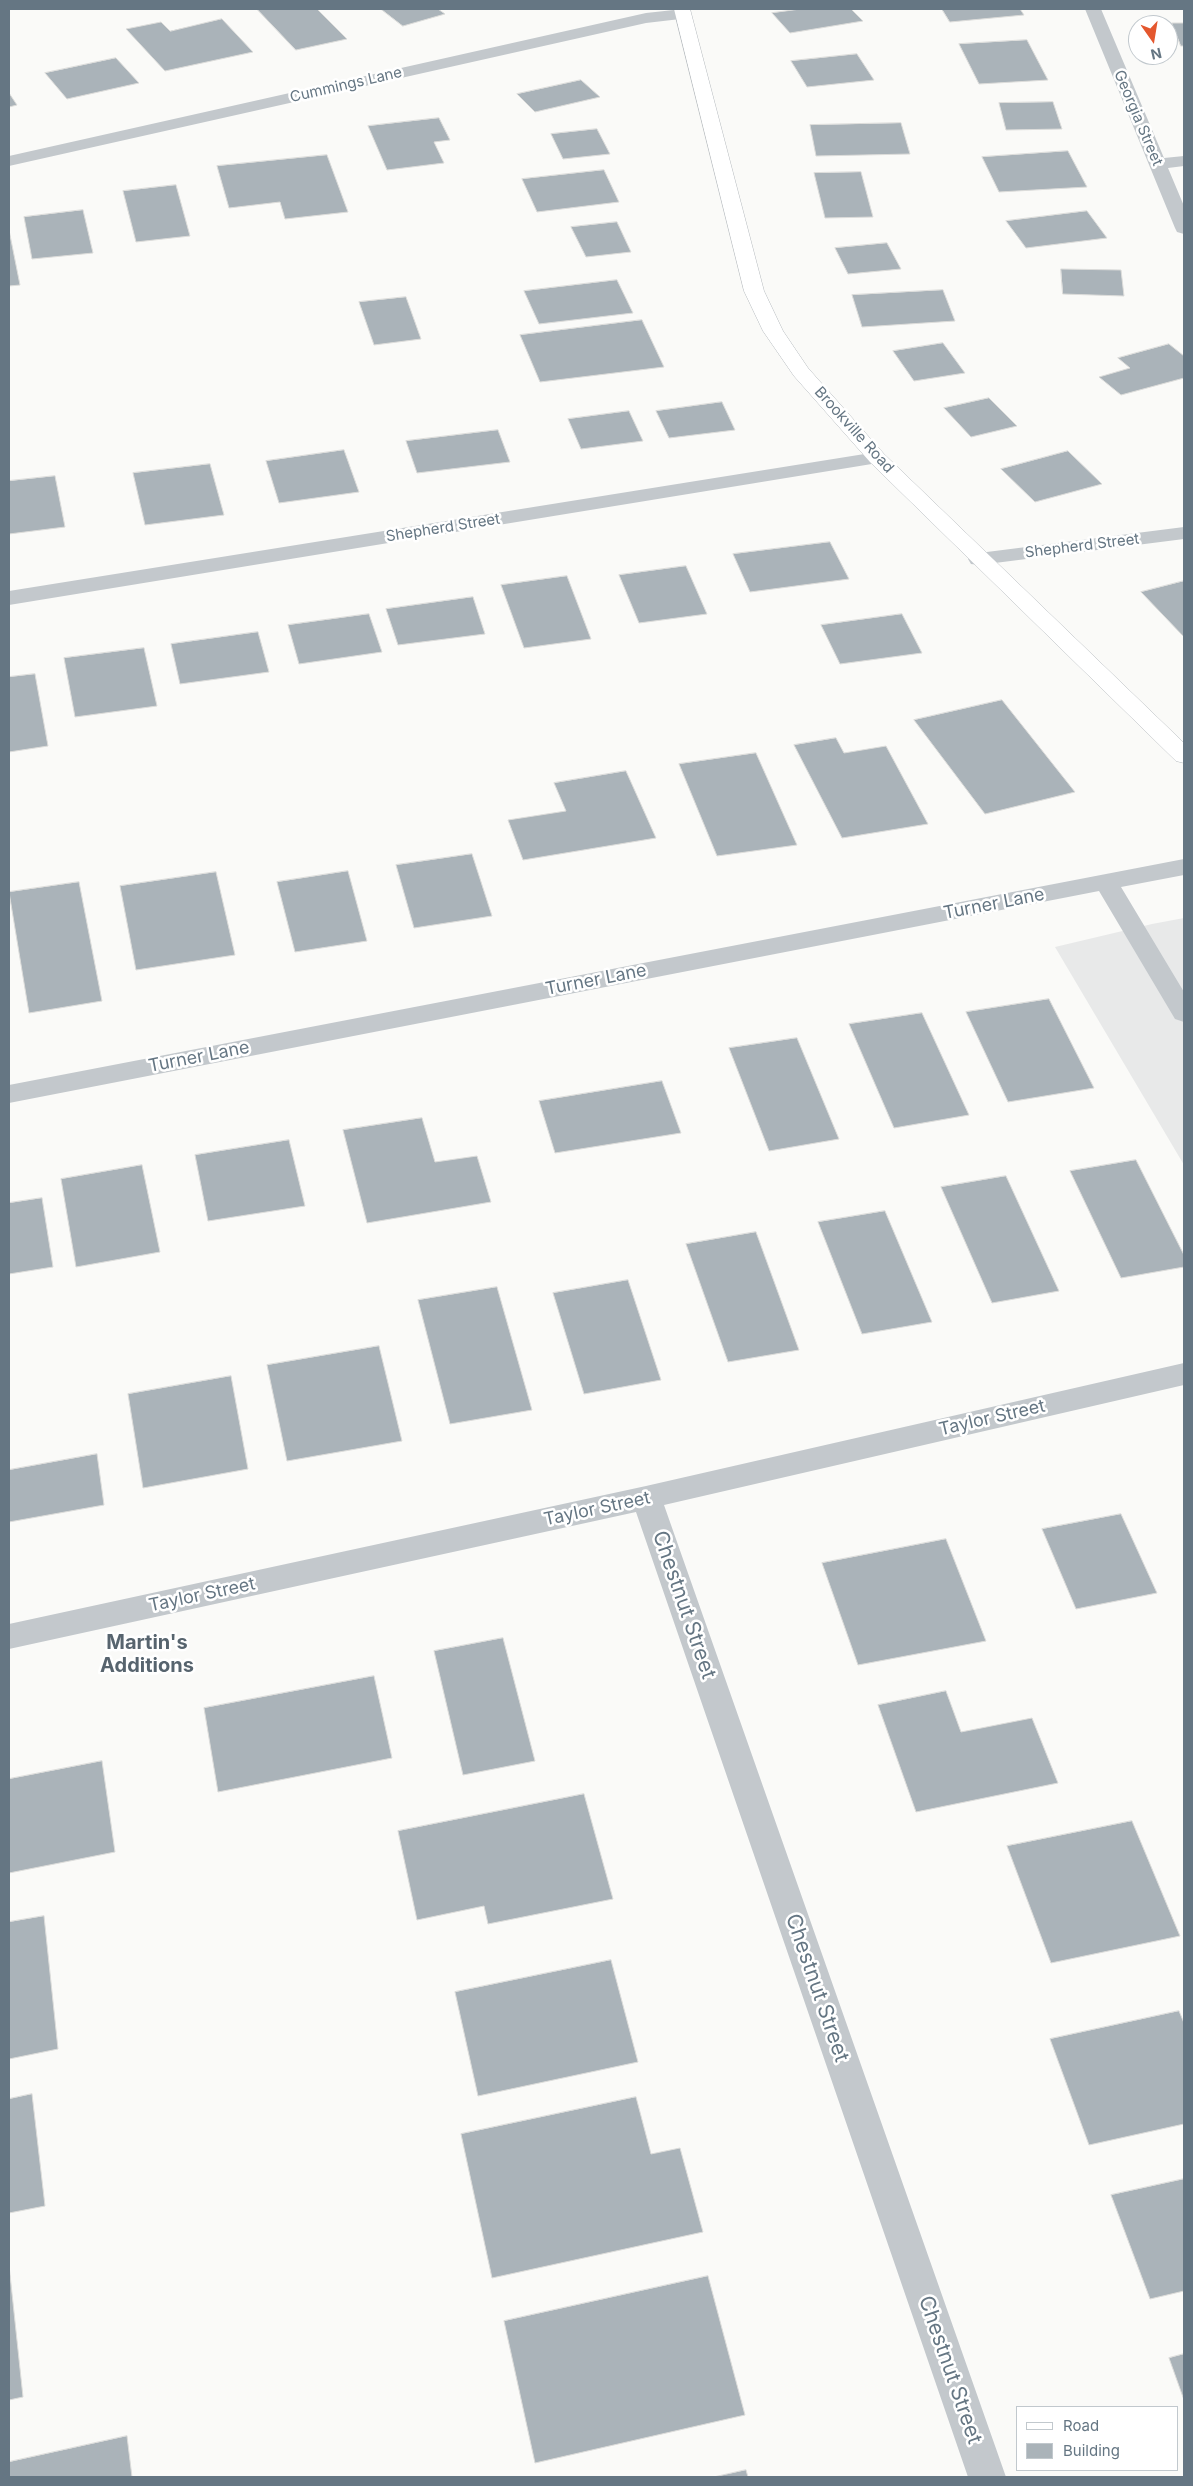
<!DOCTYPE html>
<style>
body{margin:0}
#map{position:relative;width:1193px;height:2486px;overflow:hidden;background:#fafaf8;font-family:Inter,sans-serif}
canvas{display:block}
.frame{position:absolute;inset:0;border:10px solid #657683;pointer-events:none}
.legend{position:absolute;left:1016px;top:2406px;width:162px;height:65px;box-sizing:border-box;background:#fff;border:1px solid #c1c8cd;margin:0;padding:6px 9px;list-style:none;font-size:15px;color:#657683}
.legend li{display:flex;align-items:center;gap:10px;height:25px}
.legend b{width:25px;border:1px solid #c1c8cd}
.north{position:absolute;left:1128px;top:15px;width:50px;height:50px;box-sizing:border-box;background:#fff;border:1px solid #c1c8cd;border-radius:50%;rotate:167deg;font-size:14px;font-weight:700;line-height:20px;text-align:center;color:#657683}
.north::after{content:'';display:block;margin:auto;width:18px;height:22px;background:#e4572e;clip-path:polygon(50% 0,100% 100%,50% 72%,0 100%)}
</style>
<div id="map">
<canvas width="1193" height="2486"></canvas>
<div class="frame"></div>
<ul class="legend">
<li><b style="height:6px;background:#fff"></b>Road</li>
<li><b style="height:14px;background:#aab3b9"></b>Building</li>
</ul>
<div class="north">N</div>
</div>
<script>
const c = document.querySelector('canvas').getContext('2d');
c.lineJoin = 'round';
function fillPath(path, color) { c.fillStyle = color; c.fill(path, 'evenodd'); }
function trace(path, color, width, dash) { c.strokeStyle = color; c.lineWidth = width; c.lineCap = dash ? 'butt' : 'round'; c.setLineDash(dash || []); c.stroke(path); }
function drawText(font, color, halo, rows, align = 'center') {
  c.font = font + ' Inter,sans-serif'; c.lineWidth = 5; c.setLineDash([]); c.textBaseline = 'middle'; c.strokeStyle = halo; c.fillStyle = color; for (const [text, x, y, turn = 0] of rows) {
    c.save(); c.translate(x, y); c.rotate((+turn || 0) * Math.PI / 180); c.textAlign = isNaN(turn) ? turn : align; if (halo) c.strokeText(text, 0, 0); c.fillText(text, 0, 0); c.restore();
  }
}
const built = new Path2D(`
 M 1184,918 L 1184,1165 L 1055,947 L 1152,924 Z`);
const building = new Path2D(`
 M 257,9 L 317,9 L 347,39 L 296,50 Z
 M 381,9 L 438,9 L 445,14 L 403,26 Z
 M 801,9 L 851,9 L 863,21 L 790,33 L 772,13 Z
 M 942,9 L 1020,9 L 1024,15 L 950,22 Z
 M 222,19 L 253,52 L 165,71 L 126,29 L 161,22 L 170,31 Z
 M 1172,23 L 1184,23 L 1184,46 L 1181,46 Z
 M 1027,40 L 1048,80 L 979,84 L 959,44 Z
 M 857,54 L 874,80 L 807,87 L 791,61 Z
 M 116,58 L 139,83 L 67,99 L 45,73 Z
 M 581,80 L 600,97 L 535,112 L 517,94 Z
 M 9,93 L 17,105 L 9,107 Z
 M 1053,102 L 1062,129 L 1006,130 L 999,103 Z
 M 439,118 L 450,140 L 434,142 L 444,163 L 387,170 L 368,126 Z
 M 901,123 L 910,154 L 816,156 L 810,125 Z
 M 597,129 L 610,154 L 563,159 L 551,134 Z
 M 1068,151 L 1087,187 L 999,192 L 982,157 Z
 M 327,155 L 348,212 L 285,219 L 280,202 L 229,208 L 217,166 Z
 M 604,170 L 619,202 L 537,212 L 522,179 Z
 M 861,172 L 873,217 L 825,218 L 814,173 Z
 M 176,185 L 190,236 L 136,242 L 123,191 Z
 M 83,210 L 93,253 L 32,259 L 24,217 Z
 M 1087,211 L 1107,238 L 1026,248 L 1006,221 Z
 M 617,222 L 631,252 L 586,257 L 571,227 Z
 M 9,230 L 20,285 L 9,286 Z
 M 887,243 L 901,269 L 848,274 L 835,248 Z
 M 1061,269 L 1121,270 L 1124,296 L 1063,294 Z
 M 617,280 L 633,313 L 539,324 L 524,291 Z
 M 943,290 L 955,321 L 862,327 L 852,295 Z
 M 406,297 L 421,339 L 374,345 L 359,302 Z
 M 642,320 L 664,367 L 540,382 L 520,335 Z
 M 943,343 L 965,373 L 914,381 L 893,351 Z
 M 1169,344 L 1184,356 L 1184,378 L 1121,395 L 1099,377 L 1130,368 L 1118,358 Z
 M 989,398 L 1017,426 L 971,437 L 944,408 Z
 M 722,402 L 735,430 L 669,438 L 656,411 Z
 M 629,411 L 643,441 L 581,449 L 568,419 Z
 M 498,430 L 510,462 L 417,473 L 406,441 Z
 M 344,450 L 359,492 L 279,503 L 266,461 Z
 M 1068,451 L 1102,484 L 1035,502 L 1001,469 Z
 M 210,464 L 224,515 L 145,525 L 133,473 Z
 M 55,476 L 65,527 L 9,534 L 9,481 Z
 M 830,542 L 849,579 L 750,592 L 733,554 Z
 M 686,566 L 707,614 L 639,623 L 619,575 Z
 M 567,576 L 591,639 L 524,648 L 501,585 Z
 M 1184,581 L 1184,637 L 1141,592 Z
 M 473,597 L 485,634 L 398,645 L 386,609 Z
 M 369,614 L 382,652 L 299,664 L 288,625 Z
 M 902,614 L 922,653 L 840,664 L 821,625 Z
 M 258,632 L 269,672 L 180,684 L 171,644 Z
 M 144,648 L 157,706 L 75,717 L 64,658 Z
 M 35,674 L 48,746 L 9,752 L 9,677 Z
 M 1002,700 L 1075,792 L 985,814 L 914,720 Z
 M 836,738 L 844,753 L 886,746 L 928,824 L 842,838 L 794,745 Z
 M 756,753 L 797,845 L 717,856 L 679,764 Z
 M 626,771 L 656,838 L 523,860 L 508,820 L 566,811 L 554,783 Z
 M 472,854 L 492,916 L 414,928 L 396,865 Z
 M 348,871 L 367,941 L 295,952 L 277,882 Z
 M 216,872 L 235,955 L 136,970 L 120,886 Z
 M 79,882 L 102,1001 L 29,1013 L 9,892 Z
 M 1049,999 L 1094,1088 L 1008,1102 L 966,1012 Z
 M 922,1013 L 969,1115 L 894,1128 L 849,1024 Z
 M 797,1038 L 839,1139 L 769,1151 L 729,1048 Z
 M 662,1081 L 681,1133 L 555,1153 L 539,1101 Z
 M 422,1118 L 435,1162 L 477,1156 L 491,1202 L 367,1223 L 343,1130 Z
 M 289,1140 L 305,1206 L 208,1221 L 195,1155 Z
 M 1136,1160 L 1184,1255 L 1184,1267 L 1121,1278 L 1070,1171 Z
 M 142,1165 L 160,1252 L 76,1267 L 61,1179 Z
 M 1006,1176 L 1059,1291 L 992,1303 L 941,1187 Z
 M 42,1198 L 53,1267 L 9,1274 L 9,1203 Z
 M 885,1211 L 932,1322 L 862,1334 L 818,1222 Z
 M 756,1232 L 799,1350 L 728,1362 L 686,1244 Z
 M 628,1280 L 661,1380 L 584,1394 L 553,1293 Z
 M 497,1287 L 532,1410 L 450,1424 L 418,1300 Z
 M 379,1346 L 402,1441 L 287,1461 L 267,1365 Z
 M 231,1376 L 248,1469 L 143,1488 L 128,1394 Z
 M 97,1454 L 104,1505 L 9,1522 L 9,1470 Z
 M 1121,1514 L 1157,1593 L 1076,1609 L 1042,1529 Z
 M 946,1539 L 986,1641 L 858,1665 L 822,1563 Z
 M 503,1638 L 535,1761 L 463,1775 L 434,1651 Z
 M 374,1676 L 392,1758 L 218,1792 L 204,1708 Z
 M 946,1691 L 961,1732 L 1032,1718 L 1058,1783 L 916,1812 L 878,1705 Z
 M 102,1761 L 115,1852 L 9,1873 L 9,1779 Z
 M 584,1794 L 613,1899 L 488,1924 L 484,1906 L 417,1920 L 398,1831 Z
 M 1132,1821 L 1180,1936 L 1051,1963 L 1007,1846 Z
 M 44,1916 L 58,2049 L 9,2059 L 9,1922 Z
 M 611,1960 L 638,2062 L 478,2096 L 455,1992 Z
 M 1179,2011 L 1184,2023 L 1184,2124 L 1089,2145 L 1050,2039 Z
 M 32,2094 L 45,2206 L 9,2213 L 9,2099 Z
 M 636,2097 L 651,2154 L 680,2148 L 703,2232 L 492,2278 L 461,2134 Z
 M 1184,2179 L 1184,2291 L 1150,2299 L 1111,2195 Z
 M 9,2265 L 23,2397 L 9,2400 Z
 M 708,2276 L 745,2415 L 535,2463 L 504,2321 Z
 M 1184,2354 L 1184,2400 L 1169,2358 Z
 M 127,2436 L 132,2477 L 9,2477 L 9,2462 Z
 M 746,2470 L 748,2477 L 714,2477 Z`);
const minor = new Path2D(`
 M 683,9 L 689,10 L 691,14 L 689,18 L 646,23 L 9,166 L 9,156 L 646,13 Z
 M 1085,9 L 1101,9 L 1164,158 L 1184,156 L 1184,166 L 1168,168 L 1184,206 L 1184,234 L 1177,232 L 1175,228 Z
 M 877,452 L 884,454 L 887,458 L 884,462 L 9,605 L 9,591 Z
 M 1184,527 L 1184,539 L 979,565 L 971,564 L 968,559 L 971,554 L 979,553 Z
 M 1184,859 L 1184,875 L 1121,887 L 1184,992 L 1184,1022 L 1175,1019 L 1099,891 L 9,1103 L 9,1085 Z
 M 1184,1363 L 1184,1385 L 664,1505 L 1006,2477 L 968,2477 L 636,1512 L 9,1649 L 9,1624 L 646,1486 Z`);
const major = new Path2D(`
 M 674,9 L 690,9 L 764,291 L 783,331 L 808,368 L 884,454 L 1184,743 L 1184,763 L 1176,761 L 870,462 L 794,376 L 763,331 L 744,291 Z`);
const farStreetnames = [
 ["Cummings Lane",346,85,-13],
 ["Georgia Street",1138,118,67],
 ["Brookville Road",854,430,48],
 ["Shepherd Street",443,528,-9],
 ["Shepherd Street",1082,546,-7]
];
const streetNames = [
 ["Turner Lane",994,904,-11],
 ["Turner Lane",596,980,-11],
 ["Turner Lane",199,1057,-11],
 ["Taylor Street",992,1418,-13],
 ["Taylor Street",597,1509,-12],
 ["Taylor Street",202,1595,-12]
];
const quarterNames = [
 ["Martin's",147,1643],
 ["Additions",147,1666]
];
const nearStreetnames = [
 ["Chestnut Street",684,1605,71],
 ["Chestnut Street",817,1988,71],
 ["Chestnut Street",950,2370,71]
];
fillPath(built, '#e8e9e9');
fillPath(building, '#aab3b9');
trace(building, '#dcdcda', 1);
trace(major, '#b5babe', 1);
fillPath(minor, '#c3c8cc');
fillPath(major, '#fff');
drawText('15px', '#657683', '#fff', farStreetnames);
drawText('18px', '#657683', '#fff', streetNames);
drawText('bold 20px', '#57646e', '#fff', quarterNames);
drawText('21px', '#657683', '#fff', nearStreetnames);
</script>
